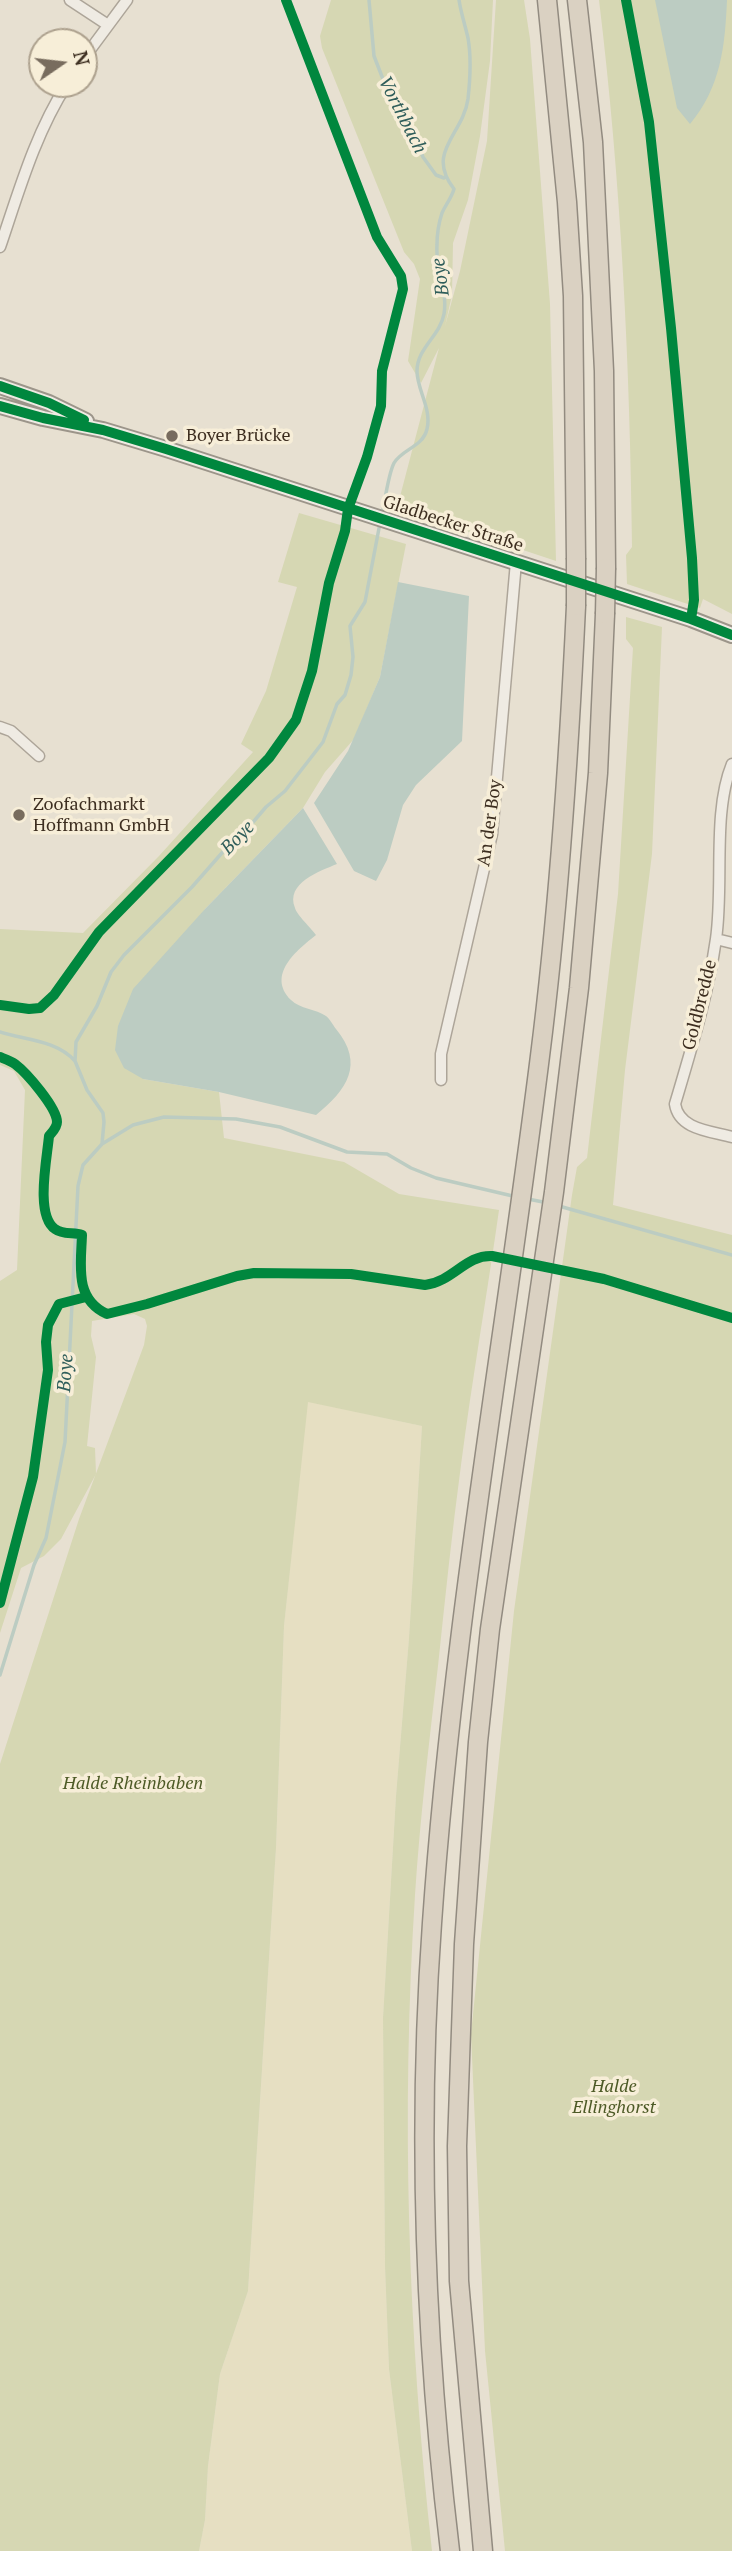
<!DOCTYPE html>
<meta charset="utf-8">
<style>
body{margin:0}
#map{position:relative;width:732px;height:2551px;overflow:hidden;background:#e7e0d1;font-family:"PT Serif",serif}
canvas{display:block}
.north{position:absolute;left:28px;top:28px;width:70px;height:70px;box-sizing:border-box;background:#f7eed8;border:2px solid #ada18e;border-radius:50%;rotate:76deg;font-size:19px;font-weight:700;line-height:28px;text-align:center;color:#3d2e20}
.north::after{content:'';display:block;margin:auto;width:24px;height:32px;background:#786c5e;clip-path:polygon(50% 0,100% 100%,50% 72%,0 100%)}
</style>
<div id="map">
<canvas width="732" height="2551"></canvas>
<div class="north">N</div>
</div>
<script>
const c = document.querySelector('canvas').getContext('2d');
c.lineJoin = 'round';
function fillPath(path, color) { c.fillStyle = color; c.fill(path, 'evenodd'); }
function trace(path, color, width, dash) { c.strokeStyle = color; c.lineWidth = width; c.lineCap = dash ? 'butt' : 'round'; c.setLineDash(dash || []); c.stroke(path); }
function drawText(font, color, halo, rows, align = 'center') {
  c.font = font + ' "PT Serif",serif'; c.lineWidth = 7; c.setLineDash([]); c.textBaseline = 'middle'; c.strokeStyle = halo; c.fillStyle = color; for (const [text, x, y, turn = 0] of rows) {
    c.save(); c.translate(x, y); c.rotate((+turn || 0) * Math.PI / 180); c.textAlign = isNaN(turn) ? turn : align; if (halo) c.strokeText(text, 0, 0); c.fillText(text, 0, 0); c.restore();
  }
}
const farmland = new Path2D(`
 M 307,1401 L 422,1426 L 409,1638 L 396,1796 L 383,2018 L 385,2265 L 389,2369 L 412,2551 L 199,2551 L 205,2520 L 208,2466 L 220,2374 L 248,2291 L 276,1848 L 284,1626 Z`);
const green = new Path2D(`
 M 331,0 L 493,0 L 490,61 L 480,136 L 468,200 L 453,243 L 452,295 L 445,326 L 460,271 L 487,141 L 496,0 L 524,0 L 530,39 L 550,304 L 556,561 L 397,508 L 439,348 L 421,383 L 408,361 L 420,279 L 414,264 L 404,252 L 322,48 L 320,36 Z
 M 599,0 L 732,0 L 732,614 L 703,599 L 700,608 L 627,584 L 626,555 L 632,547 C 630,365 621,181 599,0 Z
 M 299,513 L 406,544 L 380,677 L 354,739 L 325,772 L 303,808 L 205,909 L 143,1079 L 219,1092 L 224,1138 L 344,1162 L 399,1194 L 499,1210 C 487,1295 472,1380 461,1465 C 452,1532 445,1599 438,1666 C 429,1743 420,1819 415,1895 C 401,2114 408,2333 432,2551 L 412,2551 L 389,2369 L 385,2266 L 383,2018 L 396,1796 L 409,1638 L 422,1426 L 308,1402 L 284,1626 L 276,1848 L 248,2291 L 220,2374 L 208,2466 L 205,2520 L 199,2551 L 0,2551 L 0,1764 L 79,1519 L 144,1345 L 147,1326 L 145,1319 L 134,1314 L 92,1321 L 91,1336 L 96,1357 L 87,1446 L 95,1448 L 96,1474 L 61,1539 L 44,1556 L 21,1568 L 0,1633 L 0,1281 L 17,1270 L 25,1090 L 14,1071 L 0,1065 L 0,929 L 83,933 L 159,856 L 253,752 L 241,744 L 266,691 L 297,587 L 278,582 Z
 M 626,617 L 662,627 L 652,854 L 625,1070 L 613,1205 L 732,1235 L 732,2551 L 505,2551 L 485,2351 L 471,2034 L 514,1611 L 572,1195 L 577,1167 L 587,1158 L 618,894 L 633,648 L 626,639 Z`);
const water = new Path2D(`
 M 655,0 L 727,0 C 725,46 721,87 690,124 L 677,108 Z
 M 398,582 L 469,596 L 462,741 L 416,785 L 403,805 L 387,860 L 376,881 L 354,871 L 314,803 L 348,751 L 380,677 Z
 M 303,808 L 337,864 C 320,871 285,883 295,908 C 297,915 311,928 316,935 C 297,950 266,975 291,1000 C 300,1009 316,1009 326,1016 C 330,1019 333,1025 336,1029 C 365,1064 347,1090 316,1115 L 219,1092 L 143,1079 L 124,1068 L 115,1050 L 118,1026 L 133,989 L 205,909 Z`);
const stream = new Path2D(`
 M 369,0 L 374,56 L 388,92 L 406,115 L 423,157 L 436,175 L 444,178
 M 382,515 C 385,501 388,475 394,463 C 402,449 423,447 427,429 C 432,409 417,390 417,371 C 417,348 440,336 444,314 C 448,291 435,269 437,245 C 437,236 439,222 442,213 C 446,204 451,199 454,189 C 425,152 463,135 468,99 C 470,81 471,55 468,38 C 465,25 461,13 459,0
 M 0,1032 C 25,1040 56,1040 75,1061
 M 102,1144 L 133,1125 L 164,1117 L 236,1119 L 280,1127 L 347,1152 L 387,1154 L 411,1168 L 436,1178 L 517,1197
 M 528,1199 L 548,1203
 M 559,1206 L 732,1255
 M 0,1675 L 34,1565 L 46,1538 L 65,1442 L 78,1186 L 83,1165 L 102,1144 L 104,1122 L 103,1113 L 87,1090 L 75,1061 L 76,1042 L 97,1006 L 111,972 L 124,955 L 192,887 L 228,846 L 248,828 L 266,807 L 285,791 L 323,742 L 337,704 L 345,695 L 351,675 L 353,657 L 350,626 L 365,602 L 380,523`);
const minor = new Path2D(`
 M 70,0 L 108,25
 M 84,58 L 127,0
 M 0,247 C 19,191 35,134 67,84
 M 0,727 L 11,731 L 39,756
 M 732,764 C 712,813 724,884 716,939 C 708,995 691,1050 675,1104 C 679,1130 711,1131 732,1137
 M 716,939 L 732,943
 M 441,1080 L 441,1054 L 492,834 L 516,562`);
const secondary = new Path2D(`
 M 0,386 L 49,403 L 86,421
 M 0,406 L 43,418 L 103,430 L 166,449 L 691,619 L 732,635`);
const motorway = new Path2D(`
 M 547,0 L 567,202 L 573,296 L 576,558
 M 577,0 L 593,142 L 604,371 L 606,568
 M 450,2551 C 425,2344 417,2132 432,1923 C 452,1632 504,1345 540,1056 C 559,906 569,756 576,606
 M 483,2551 L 459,2281 L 457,2146 L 464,1944 L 478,1742 L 490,1629 L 554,1192 L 579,988 L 598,773 L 605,614`);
const motorwayBridge = new Path2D(`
 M 576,606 L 576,558
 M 605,614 L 606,568`);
const cycleway = new Path2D(`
 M 626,0 L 649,122 L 671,328 L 692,558 L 694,600 L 691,619
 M 0,386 L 49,403 L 84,420
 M 0,406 L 43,418 L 103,430 L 166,449 L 691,619 L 732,635
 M 0,1005 L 29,1009 L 40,1008 L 54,995 L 99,932 L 269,758 L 296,720 L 312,671 L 329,583 L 345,531 L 348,509 L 367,457 L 381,406 L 382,371 L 403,289 L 401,276 L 377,237 L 286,0
 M 0,1057 C 5,1059 11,1061 15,1064 C 27,1073 57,1108 57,1122 C 57,1128 52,1132 49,1136 C 47,1159 35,1215 55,1229 C 63,1235 74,1232 82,1235 C 81,1265 74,1299 107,1314 L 147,1304 L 237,1276 L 254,1273 L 351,1274 L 425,1285 C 454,1281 465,1255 492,1256 L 604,1279 L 732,1318
 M 0,1603 L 33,1477 L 48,1370 L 46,1342 L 48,1325 L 59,1304 L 86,1297`);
const markers = [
 [172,436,7,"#786c5e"],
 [19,815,7,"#786c5e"]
];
const poiNames = [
 ["Boyer Brücke",186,436],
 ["Zoofachmarkt",33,805],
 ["Hoffmann GmbH",33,826]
];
const streetNames = [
 ["Gladbecker Straße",453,524,18],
 ["An der Boy",490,823,-82],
 ["Goldbredde",700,1005,-76]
];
const parkNames = [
 ["Halde Rheinbaben",133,1784],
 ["Halde",614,2087],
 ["Ellinghorst",614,2108]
];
const waterNames = [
 ["Vorthbach",402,115,63],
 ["Boye",441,277,-97],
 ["Boye",238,838,-46],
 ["Boye",66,1373,-86]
];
fillPath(farmland, '#e6dfc2');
fillPath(green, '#d6d7b3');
fillPath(water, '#bcccc2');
trace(stream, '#bcccc2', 3.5);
trace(minor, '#ada599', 13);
trace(secondary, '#9c958a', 18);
trace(motorway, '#928b80', 21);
trace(minor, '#efebe3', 10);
trace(secondary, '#efebe3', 14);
trace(motorway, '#dad1c2', 18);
trace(motorwayBridge, '#928b80', 21, []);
trace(motorwayBridge, '#dad1c2', 18);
trace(cycleway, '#00873e', 10);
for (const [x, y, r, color] of markers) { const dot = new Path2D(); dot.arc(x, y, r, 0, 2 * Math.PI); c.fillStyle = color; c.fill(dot); trace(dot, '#f7eed8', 2.5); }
drawText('18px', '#3d2e20', '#f7eed8', poiNames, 'left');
drawText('18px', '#3d2e20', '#f7eed8', streetNames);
drawText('italic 18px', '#4d5a26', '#f7eed8', parkNames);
drawText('italic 19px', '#2f5d5a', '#f7eed8', waterNames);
</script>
